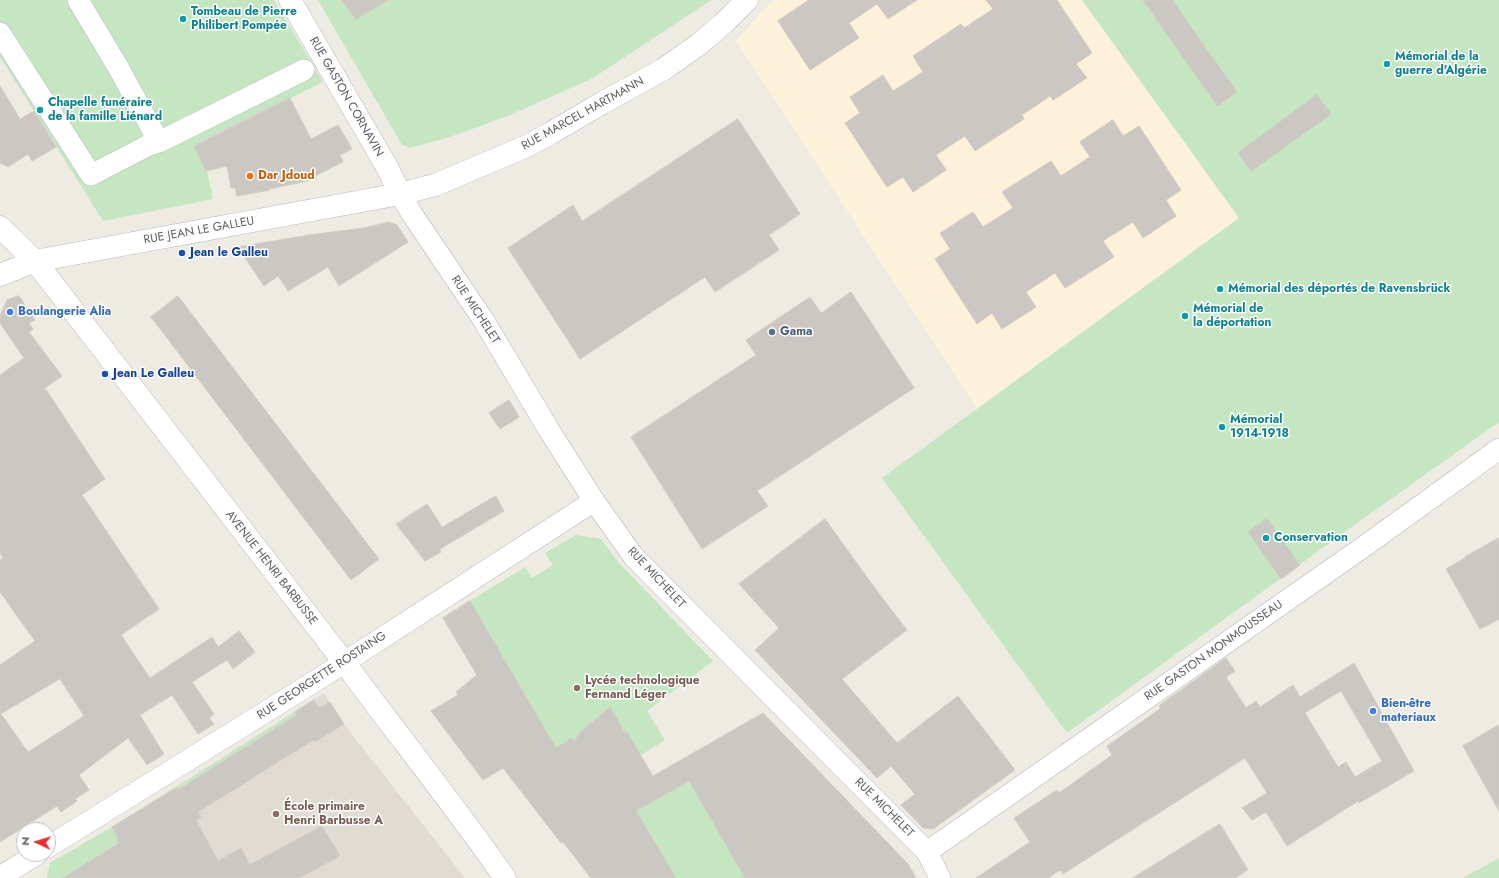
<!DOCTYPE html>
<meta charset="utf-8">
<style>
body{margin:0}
#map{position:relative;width:1499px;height:878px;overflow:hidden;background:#eeebe3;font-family:Jost,sans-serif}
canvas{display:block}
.north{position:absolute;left:16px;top:822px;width:40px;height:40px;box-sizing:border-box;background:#fff;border:1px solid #bdbfc1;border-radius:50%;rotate:274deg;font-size:11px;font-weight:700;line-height:16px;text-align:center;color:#5b6064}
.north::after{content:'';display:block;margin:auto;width:14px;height:18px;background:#e83034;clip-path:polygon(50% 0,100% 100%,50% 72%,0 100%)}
</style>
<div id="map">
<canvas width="1499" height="878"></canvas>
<div class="north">N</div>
</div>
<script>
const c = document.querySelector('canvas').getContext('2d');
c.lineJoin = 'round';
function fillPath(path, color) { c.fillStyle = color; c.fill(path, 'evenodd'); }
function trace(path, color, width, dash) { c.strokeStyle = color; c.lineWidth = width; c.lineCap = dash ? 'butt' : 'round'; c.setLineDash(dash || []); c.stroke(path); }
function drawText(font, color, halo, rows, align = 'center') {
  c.font = font + ' Jost,sans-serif'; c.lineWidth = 3; c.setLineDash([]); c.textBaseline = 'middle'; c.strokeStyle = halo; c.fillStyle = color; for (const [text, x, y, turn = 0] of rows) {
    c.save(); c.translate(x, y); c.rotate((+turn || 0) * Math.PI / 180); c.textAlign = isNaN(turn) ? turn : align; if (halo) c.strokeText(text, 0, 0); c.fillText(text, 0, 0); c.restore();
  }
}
const commercial = new Path2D(`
 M 773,0 L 1082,0 L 1239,218 L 977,409 L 736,41 Z`);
const education = new Path2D(`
 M 324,693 L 343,723 L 465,878 L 47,878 L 50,863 L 112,827 Z`);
const green = new Path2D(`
 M 0,0 L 274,0 L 323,82 L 194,145 L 207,171 L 213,199 L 103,221 L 0,57 Z
 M 318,0 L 711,0 L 593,78 L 510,115 L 450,137 L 410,148 L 402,145 Z
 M 1082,0 L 1499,0 L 1499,422 L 1360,521 L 1067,733 L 882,478 L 1239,218 Z
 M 576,535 L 601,539 L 619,563 L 713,661 L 647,711 L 665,740 L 641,755 L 627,732 L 625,733 L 610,707 L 591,722 L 598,734 L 594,737 L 587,725 L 580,732 L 574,742 L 565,764 L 470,601 L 525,567 L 532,578 L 553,565 L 545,553 Z
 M 295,712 L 297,715 L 178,790 L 176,788 Z
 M 689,781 L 745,878 L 676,878 L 636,811 Z
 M 112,827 L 118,838 L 117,839 L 119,843 L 63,878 L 47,878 L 50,863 Z
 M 1499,858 L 1499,878 L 1463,878 Z`);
const building = new Path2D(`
 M 342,0 L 388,0 L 356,19 Z
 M 809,0 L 917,0 L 888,19 L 877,4 L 849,23 L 859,38 L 810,70 L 778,21 Z
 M 986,0 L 1057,0 L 1092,53 L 1076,64 L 1087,78 L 1053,100 L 1050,96 L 1022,115 L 1024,119 L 975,151 L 965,136 L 936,155 L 946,170 L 913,192 L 903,177 L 887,187 L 845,123 L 860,113 L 850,97 L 883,75 L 893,91 L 923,72 L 913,56 L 961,24 L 964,28 L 993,9 Z
 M 1143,0 L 1172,0 L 1237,92 L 1218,106 Z
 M 0,86 L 20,119 L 34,111 L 56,147 L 32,161 L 28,154 L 8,167 L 0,163 Z
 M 1317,95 L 1331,114 L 1251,171 L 1238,153 Z
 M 290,98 L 311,139 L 338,125 L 352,149 L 340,155 L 343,162 L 315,176 L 317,179 L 269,189 L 270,190 L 237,196 L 235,188 L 231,188 L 227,166 L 206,171 L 194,146 Z
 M 738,119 L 800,214 L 769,235 L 779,250 L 715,292 L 705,277 L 580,359 L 508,248 L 573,205 L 582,221 Z
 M 1113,120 L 1123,136 L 1139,126 L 1181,190 L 1166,200 L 1176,216 L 1143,238 L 1133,222 L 1103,241 L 1114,257 L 1065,288 L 1055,273 L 1026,292 L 1036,307 L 1002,329 L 992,313 L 977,324 L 935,259 L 950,249 L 940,233 L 973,212 L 983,227 L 1013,208 L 1002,192 L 1051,161 L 1061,176 L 1090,157 L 1080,142 Z
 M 389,222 L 397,225 L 408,242 L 339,286 L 328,267 L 288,291 L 278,276 L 264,286 L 238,247 L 309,235 L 364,228 Z
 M 851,292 L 914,388 L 757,491 L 768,506 L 702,549 L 631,437 L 756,355 L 746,340 L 810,297 L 821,313 Z
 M 19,296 L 35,320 L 29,323 L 33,329 L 29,332 L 62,376 L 45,388 L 105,479 L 82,495 L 159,609 L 121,635 L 150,678 L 212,637 L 218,647 L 239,631 L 255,652 L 233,669 L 227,660 L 192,682 L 214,714 L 209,718 L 214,724 L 198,734 L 172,695 L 140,715 L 164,754 L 147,765 L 128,738 L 79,775 L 89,790 L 75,799 L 77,801 L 61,812 L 57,806 L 0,842 L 0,665 L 35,641 L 0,592 L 0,560 L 3,558 L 0,553 L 0,375 L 24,358 L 0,323 L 0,316 L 7,300 ZM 60,679 L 84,716 L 28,752 L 1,714 Z
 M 178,296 L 379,559 L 351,580 L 151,317 Z
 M 509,400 L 519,417 L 500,429 L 489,413 Z
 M 496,496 L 504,511 L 440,549 L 441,552 L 425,561 L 396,524 L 427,504 L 442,527 Z
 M 825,519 L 877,591 L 907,630 L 842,679 L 897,743 L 958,696 L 1015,770 L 933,829 L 923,828 L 901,805 L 915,794 L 891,766 L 877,778 L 755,650 L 779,628 L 739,584 Z
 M 1267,519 L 1300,565 L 1281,579 L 1248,532 Z
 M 1499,538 L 1499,619 L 1480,629 L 1446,569 L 1465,558 L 1465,557 Z
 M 470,601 L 556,748 L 572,738 L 574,742 L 580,732 L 610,707 L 625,733 L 627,732 L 653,776 L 763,713 L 908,864 L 916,878 L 745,878 L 689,781 L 636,811 L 676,878 L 591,878 L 563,842 L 561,843 L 503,768 L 483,780 L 431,711 L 458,695 L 456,692 L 477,675 L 443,618 Z
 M 1226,658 L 1235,671 L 1226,677 L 1246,708 L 1256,701 L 1260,707 L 1293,685 L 1300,697 L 1354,663 L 1414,771 L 1359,803 L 1358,801 L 1287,846 L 1266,812 L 1252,820 L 1242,808 L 1267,793 L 1245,758 L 1063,874 L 1060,870 L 1048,878 L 976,878 L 1030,842 L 1014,818 L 1057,790 L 1059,793 L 1112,755 L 1107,746 L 1161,708 L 1159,706 ZM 1341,691 L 1382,761 L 1355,777 L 1346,762 L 1338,767 L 1305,713 Z
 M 314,700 L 319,708 L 330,702 L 344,724 L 315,742 L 313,740 L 198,812 L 201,818 L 196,820 L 218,861 L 241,848 L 250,865 L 322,826 L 340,856 L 299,878 L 63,878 L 119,843 L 117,839 L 118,838 L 112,827 L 176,788 L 178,790 L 297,715 L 295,712 Z
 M 1499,725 L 1499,811 L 1463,746 Z
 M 1220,824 L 1248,870 L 1235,878 L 1133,878 Z`);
const street = new Path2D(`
 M 78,0 L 118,67 L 159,142
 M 0,33 L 91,175 L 149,145 L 159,142 L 304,70
 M 400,194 L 412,214 L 484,321 L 549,430 L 594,501 L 634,557 L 927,852 L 940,878
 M 48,847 L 317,680 L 594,501
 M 927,852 L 1369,543 L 1499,449
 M 0,877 L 37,854`);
const secondary = new Path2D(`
 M 290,0 L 387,167 L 400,194
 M 0,227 L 35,261 L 344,662 C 397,734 454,805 505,878
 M 0,275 L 35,261 L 400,194 L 435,185 L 527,146 L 551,133 L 602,103 L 664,69 L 698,45 L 724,23 L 747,0`);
const markers = [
 [183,19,4,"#0f9aa8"],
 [1387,64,4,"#0f9aa8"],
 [40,110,4,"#0f9aa8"],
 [250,176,4,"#e8710a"],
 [182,253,4,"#1a4fb4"],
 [1220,289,4,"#0f9aa8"],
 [10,312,4,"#3f7fe0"],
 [1185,316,4,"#0f9aa8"],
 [772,332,4,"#5c6f8a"],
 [105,374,4,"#1a4fb4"],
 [1222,427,4,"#0f9aa8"],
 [1266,538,4,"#0f9aa8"],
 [577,688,4,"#8d6e63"],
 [1373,711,4,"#3f7fe0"],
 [276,814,4,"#8d6e63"]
];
const cultureNames = [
 ["Tombeau de Pierre",191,12],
 ["Philibert Pompée",191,26],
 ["Mémorial de la",1395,57],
 ["guerre d'Algérie",1395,71],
 ["Chapelle funéraire",48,103],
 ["de la famille Liénard",48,117],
 ["Mémorial des déportés de Ravensbrück",1228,289],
 ["Mémorial de",1193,309],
 ["la déportation",1193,323],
 ["Mémorial",1230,420],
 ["1914-1918",1230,434],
 ["Conservation",1274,538]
];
const streetNames = [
 ["RUE GASTON CORNAVIN",346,97,60],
 ["RUE MARCEL HARTMANN",583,114,-29],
 ["RUE JEAN LE GALLEU",199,231,-10],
 ["RUE MICHELET",475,310,57],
 ["AVENUE HENRI BARBUSSE",271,568,52],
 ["RUE MICHELET",656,578,47],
 ["RUE GASTON MONMOUSSEAU",1214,651,-35],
 ["RUE GEORGETTE ROSTAING",322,676,-33],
 ["RUE MICHELET",884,808,45]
];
const foodNames = [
 ["Dar Jdoud",258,176]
];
const transitNames = [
 ["Jean le Galleu",190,253],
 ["Jean Le Galleu",113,374]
];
const shopNames = [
 ["Boulangerie Alia",18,312],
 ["Bien-être",1381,704],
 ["materiaux",1381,718]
];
const serviceNames = [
 ["Gama",780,332]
];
const educationNames = [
 ["Lycée technologique",585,681],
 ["Fernand Léger",585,695],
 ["École primaire",284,807],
 ["Henri Barbusse A",284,821]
];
fillPath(commercial, '#fdf1d9');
fillPath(education, '#e0dcd4');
fillPath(green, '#c4e6c0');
fillPath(building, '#cbc7c3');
trace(building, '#d3ccc2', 1);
trace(street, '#b4b7ba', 22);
trace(secondary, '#b5b9bd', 23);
trace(street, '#fff', 21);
trace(secondary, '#fff', 22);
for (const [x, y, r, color] of markers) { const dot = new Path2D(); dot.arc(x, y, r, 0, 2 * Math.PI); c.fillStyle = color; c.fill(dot); trace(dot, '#fff', 1.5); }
drawText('bold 12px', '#0d838f', '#fff', cultureNames, 'left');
drawText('12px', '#5b6064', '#fff', streetNames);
drawText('bold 12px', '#c56008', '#fff', foodNames, 'left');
drawText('bold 12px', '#164399', '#fff', transitNames, 'left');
drawText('bold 12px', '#366cbe', '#fff', shopNames, 'left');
drawText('bold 12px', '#4e5e75', '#fff', serviceNames, 'left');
drawText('bold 12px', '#785e54', '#fff', educationNames, 'left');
</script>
